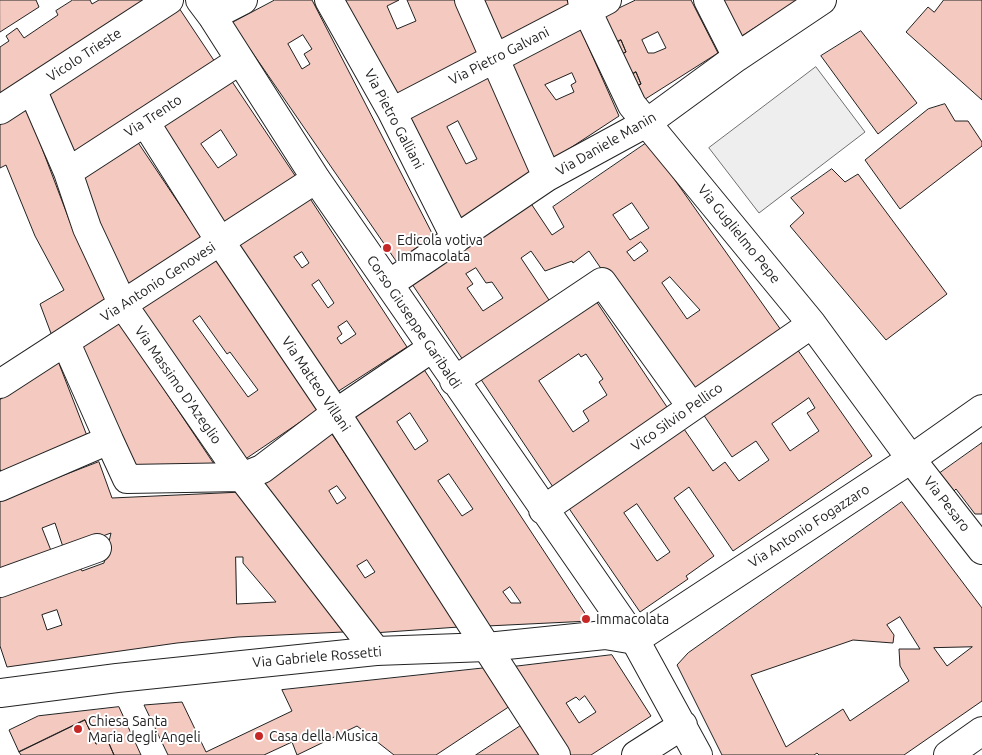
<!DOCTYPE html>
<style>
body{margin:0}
canvas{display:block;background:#fff}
</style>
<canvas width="982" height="755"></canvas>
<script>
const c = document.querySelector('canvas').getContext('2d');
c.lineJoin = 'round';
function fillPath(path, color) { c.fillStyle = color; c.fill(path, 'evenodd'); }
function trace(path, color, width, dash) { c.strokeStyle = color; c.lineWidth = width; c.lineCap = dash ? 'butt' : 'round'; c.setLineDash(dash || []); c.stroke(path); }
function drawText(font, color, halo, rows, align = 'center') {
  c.font = font + ' Ubuntu,sans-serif'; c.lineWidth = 4; c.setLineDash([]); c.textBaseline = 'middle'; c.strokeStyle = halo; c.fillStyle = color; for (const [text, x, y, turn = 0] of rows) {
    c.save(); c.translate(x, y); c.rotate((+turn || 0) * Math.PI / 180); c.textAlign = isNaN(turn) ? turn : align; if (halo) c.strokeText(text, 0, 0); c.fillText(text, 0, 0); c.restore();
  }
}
const green = new Path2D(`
 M 816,67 L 865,132 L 759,213 L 709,148 Z`);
const building = new Path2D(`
 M 0,0 L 36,0 L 39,7 L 0,32 Z
 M 73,0 L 90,0 L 92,4 L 99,0 L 146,0 L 0,98 L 0,47 L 9,41 L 6,36 L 17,28 L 24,38 L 58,15 L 56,11 Z
 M 275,0 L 312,0 L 434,237 L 396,261 L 232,23 ZM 303,35 L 312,49 L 304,54 L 310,64 L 302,69 L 288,44 Z
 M 342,0 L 399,0 L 387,6 L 397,29 L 416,21 L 407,0 L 456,0 L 480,53 L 393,98 Z
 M 478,0 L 567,0 L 571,9 L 498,45 Z
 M 636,0 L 691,0 L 718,53 L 639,103 L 632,88 L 641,84 L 636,72 L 627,77 L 617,56 L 626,52 L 621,40 L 611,45 L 599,18 ZM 658,32 L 666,48 L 654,53 L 648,53 L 642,40 Z
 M 717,0 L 798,0 L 737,39 Z
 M 944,0 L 982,0 L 982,100 L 906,32 L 928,7 L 934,12 Z
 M 177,5 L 215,62 L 68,160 L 41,97 Z
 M 580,28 L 619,116 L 552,160 L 508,65 ZM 572,73 L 576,82 L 571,85 L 574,92 L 556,100 L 545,85 Z
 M 861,31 L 917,103 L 878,134 L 821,56 Z
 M 621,40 L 626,52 L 617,56 L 611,45 Z
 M 636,72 L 641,84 L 632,88 L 627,77 Z
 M 489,75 L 535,172 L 457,222 L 405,120 ZM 458,121 L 477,159 L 466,164 L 447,127 Z
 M 231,80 L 296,177 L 224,225 L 159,128 ZM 221,130 L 237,155 L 218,168 L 201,144 Z
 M 945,104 L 955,121 L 968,121 L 982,142 L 982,146 L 900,209 L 865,160 L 928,109 Z
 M 26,106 L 70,222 L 109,300 L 52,336 L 40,304 L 64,290 L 35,236 L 6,165 L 0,168 L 0,124 Z
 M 137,141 L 202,238 L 130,287 L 79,180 Z
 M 648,142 L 781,330 L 687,394 L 589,251 L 573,263 L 572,261 L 545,271 L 531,251 L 521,258 L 551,303 L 465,363 L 410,281 L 528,199 L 552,235 L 564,227 L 553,207 ZM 632,203 L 649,228 L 630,240 L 613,215 ZM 641,242 L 648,251 L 634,261 L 627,252 ZM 476,268 L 486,283 L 492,282 L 503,298 L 483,311 L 467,288 L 473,284 L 466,274 ZM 670,277 L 700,310 L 687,319 L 662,283 Z
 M 832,169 L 845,182 L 858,174 L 947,294 L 886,340 L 790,226 L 804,213 L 791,198 Z
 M 309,197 L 407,347 L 334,394 L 236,244 ZM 302,252 L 309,263 L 302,268 L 294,257 ZM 319,280 L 334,303 L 328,308 L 312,285 ZM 347,321 L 356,334 L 341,344 L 337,338 L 342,334 L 338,327 Z
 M 215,257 L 318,410 L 241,462 L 138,309 ZM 200,316 L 227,354 L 230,352 L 258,390 L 248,397 L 193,321 Z
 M 594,298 L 669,410 L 553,487 L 478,375 ZM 579,354 L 581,357 L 586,354 L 603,379 L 599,382 L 607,395 L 583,411 L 589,421 L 573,432 L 539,381 Z
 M 119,322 L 216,467 L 129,469 L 79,349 Z
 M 797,349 L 872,456 L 733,551 L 689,487 L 674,498 L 714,556 L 686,576 L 688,579 L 640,612 L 568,507 L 684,429 L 713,471 L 725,462 L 739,481 L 769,460 L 756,441 L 732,457 L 703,414 ZM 809,398 L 815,408 L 807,413 L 819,431 L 790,451 L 772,424 ZM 637,504 L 670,552 L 657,561 L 624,513 Z
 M 58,361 L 89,441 L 2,475 L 0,469 L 0,400 Z
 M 423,368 L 590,621 L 487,626 L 348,417 ZM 410,413 L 428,441 L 415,450 L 397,422 ZM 449,474 L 473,509 L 462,516 L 438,481 ZM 510,587 L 521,603 L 511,603 L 503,592 Z
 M 332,434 L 459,627 L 373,633 L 262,480 ZM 337,486 L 346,498 L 337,504 L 329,491 ZM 367,560 L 375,572 L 365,578 L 357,566 Z
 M 982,443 L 982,514 L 975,514 L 956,489 L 953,492 L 940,473 Z
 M 99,462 L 112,498 L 242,492 L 343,632 L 238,637 L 177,643 L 7,667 L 0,646 L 0,596 L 80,567 L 82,571 L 104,563 L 111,533 L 64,550 L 55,523 L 42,528 L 52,553 L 0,571 L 0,500 ZM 236,557 L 243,557 L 243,563 L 276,602 L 237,604 ZM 57,610 L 62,625 L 47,630 L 42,615 Z
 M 902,502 L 982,608 L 982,701 L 904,755 L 819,755 L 817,753 L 814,755 L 722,755 L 677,665 L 688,653 ZM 900,617 L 920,649 L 899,649 L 900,666 L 909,681 L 850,721 L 843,709 L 786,747 L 751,675 L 853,640 L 893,643 L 894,635 L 887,625 ZM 972,647 L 947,666 L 934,648 Z
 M 612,655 L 651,716 L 591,755 L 568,755 L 512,667 ZM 585,696 L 596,712 L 579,723 L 566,703 L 576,697 L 579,700 Z
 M 486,668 L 510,706 L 436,755 L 394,755 L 357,726 L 297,755 L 292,742 L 264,755 L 168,755 L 144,705 L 182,702 L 206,752 L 292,711 L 282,690 Z
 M 119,707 L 141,755 L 114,755 L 107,739 L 96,744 L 85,720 L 19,752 L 9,730 L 38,716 Z
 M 85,720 L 96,744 L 107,739 L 114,755 L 21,755 L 19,752 Z
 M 522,725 L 542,755 L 476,755 Z`);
const street = new Path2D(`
 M 200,0 L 212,16 L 316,179 L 635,640 L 698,755
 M 329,0 L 392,112 L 456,239
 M 469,0 L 547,177
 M 582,0 L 632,105 L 812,324 L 911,459 L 982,550
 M 708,0 L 737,57
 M 212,16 L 243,0
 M 32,89 L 68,172 L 87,228 L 123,305 L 242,477 L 376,651
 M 0,110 L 169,0
 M 392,112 L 607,0
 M 145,122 L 220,241 L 336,413 L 556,755
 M 68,172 L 239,61
 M 389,284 L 547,177 L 648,122 L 737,57 L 822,0
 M 454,381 L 602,282 L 691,406
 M 0,384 L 316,179
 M 109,440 L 127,479 L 242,477 L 262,469 L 336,413 L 432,348
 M 0,487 L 109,440 L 66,343
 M 543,510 L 812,324
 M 0,583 L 97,548
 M 636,755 L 683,725
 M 948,755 L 982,731`);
const secondary = new Path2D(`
 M 0,693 L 117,678 L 376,651 L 487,647 L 605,635 L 635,640 L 911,459 L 982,409`);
const markers = [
 [387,248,5,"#c62828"],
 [586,619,5,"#c62828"],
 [78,729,5,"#c62828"],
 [259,736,5,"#c62828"]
];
const streetNames = [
 ["Vicolo Trieste",84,55,-33],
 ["Via Pietro Galvani",499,56,-27],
 ["Via Trento",153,116,-33],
 ["Via Pietro Galliani",394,119,62],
 ["Via Daniele Manin",606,144,-30],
 ["Via Guglielmo Pepe",739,234,51],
 ["Via Antonio Genovesi",158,282,-33],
 ["Corso Giuseppe Garibaldi",414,322,56],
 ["Via Matteo Villani",316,384,56],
 ["Via Massimo D'Azeglio",178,385,55],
 ["Vico Silvio Pellico",677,417,-35],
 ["Via Pesaro",947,504,52],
 ["Via Antonio Fogazzaro",809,526,-33],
 ["Via Gabriele Rossetti",317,657,-5]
];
const poiNames = [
 ["Edicola votiva",397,240],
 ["Immacolata",397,256],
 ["Immacolata",596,619],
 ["Chiesa Santa",88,721],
 ["Maria degli Angeli",88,737],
 ["Casa della Musica",269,736]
];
fillPath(green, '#eee');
trace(green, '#6f6f6f', 1);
fillPath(building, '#f3c9c0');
trace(building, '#222', 1);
trace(street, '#222', 30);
trace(secondary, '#222', 30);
trace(street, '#fff', 28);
trace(secondary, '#fff', 28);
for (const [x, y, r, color] of markers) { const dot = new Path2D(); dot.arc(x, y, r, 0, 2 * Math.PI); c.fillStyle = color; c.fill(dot); trace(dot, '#fff', 2); }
drawText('14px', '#222', '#fff', streetNames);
drawText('14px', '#222', '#fff', poiNames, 'left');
</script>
